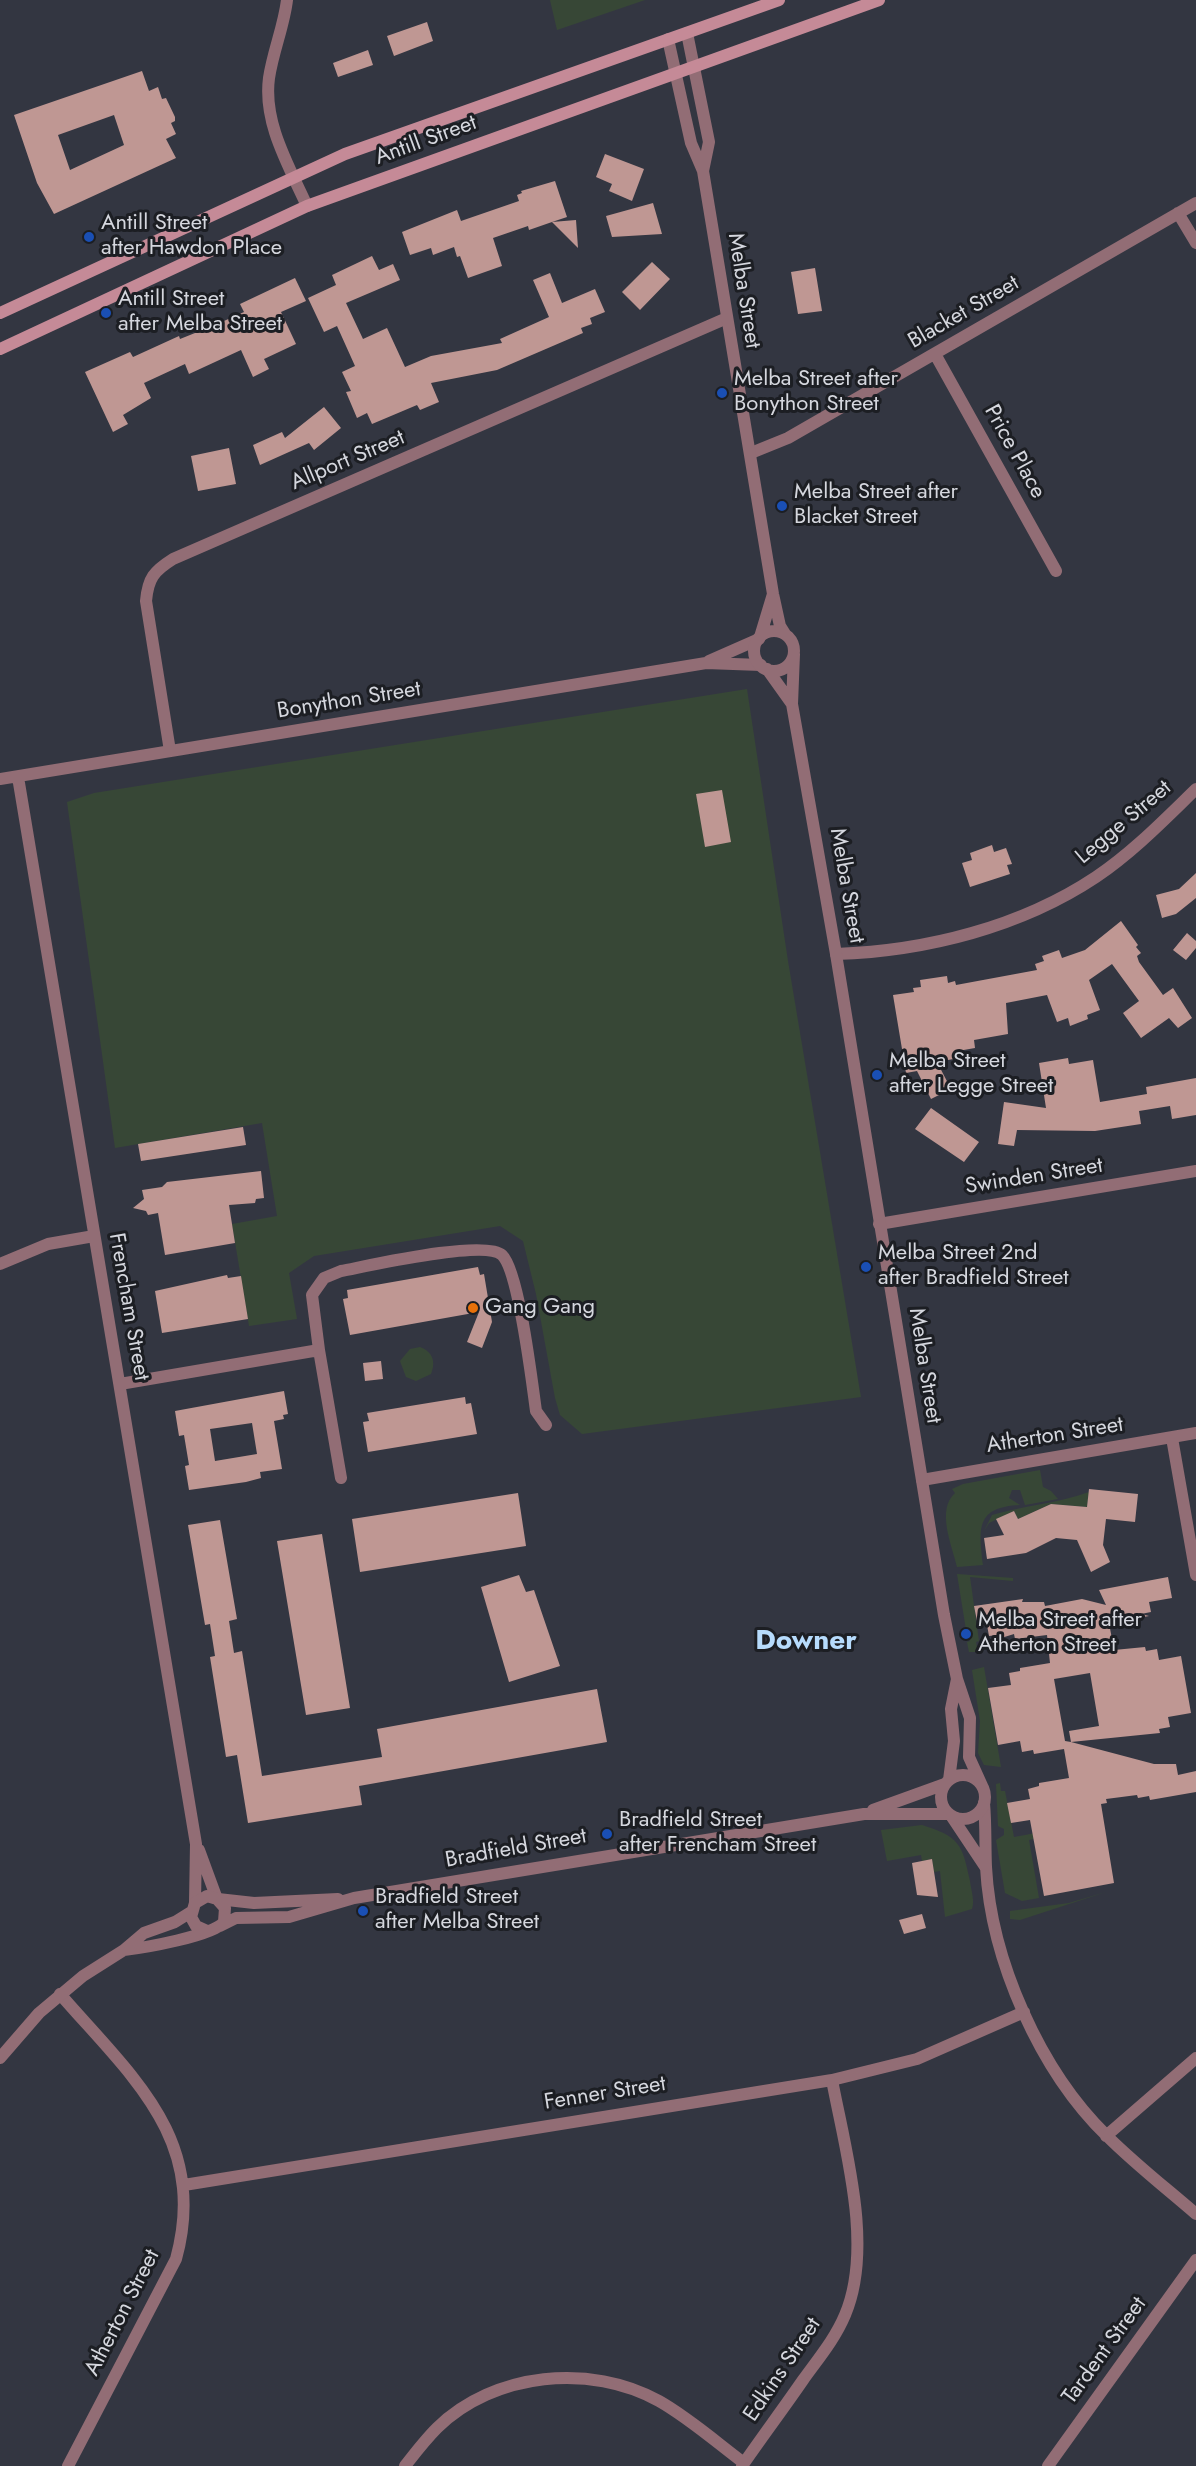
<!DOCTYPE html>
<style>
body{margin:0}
canvas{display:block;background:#333641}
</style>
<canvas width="1196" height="2466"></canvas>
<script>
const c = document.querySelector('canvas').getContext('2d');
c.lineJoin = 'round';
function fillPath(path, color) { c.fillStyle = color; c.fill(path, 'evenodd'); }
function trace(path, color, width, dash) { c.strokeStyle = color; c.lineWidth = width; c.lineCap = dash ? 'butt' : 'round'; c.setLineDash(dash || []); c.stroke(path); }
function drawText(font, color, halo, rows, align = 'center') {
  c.font = font + ' Jost,sans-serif'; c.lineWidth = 6; c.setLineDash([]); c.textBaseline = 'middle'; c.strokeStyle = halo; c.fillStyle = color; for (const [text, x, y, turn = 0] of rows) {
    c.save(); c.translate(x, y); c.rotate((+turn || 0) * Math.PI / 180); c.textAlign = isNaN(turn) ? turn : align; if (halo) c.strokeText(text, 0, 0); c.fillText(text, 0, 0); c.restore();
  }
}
const green = new Path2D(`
 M 550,0 L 645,0 L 557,30 Z
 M 747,689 L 788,961 L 861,1397 L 582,1434 L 560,1415 L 555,1398 L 536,1294 L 523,1241 L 500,1226 L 314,1256 L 289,1273 L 297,1319 L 249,1326 L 232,1224 L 277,1216 L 262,1123 L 115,1148 L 67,802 L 94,793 Z
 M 420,1347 C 433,1352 436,1362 431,1374 L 416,1381 L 406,1377 L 400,1361 L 410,1349 Z
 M 1040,1470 L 1043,1487 L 1051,1491 L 1058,1499 L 1025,1505 L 1020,1490 L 1012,1490 L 1009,1498 L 1020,1505 C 975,1507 979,1529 983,1565 L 957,1567 C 952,1545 936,1510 955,1493 L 952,1489 L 963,1484 Z
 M 1089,1492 L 1087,1507 L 1051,1504 L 1018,1519 L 1014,1511 L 989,1523 L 984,1531 L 992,1515 C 1025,1505 1056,1504 1089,1492 Z
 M 957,1574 L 1013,1578 L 1013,1581 L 970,1577 L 979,1641 L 976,1642 L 978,1652 L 969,1652 L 967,1642 L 970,1641 L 969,1636 L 967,1636 Z
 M 984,1667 L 1001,1767 L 984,1765 L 978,1753 L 980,1721 L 972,1670 Z
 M 1000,1783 L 1001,1791 L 1005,1791 L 1014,1837 L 1058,1829 L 1059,1834 L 1029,1840 L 1039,1898 L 1022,1901 L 1005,1893 L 996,1840 L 1004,1835 L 1004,1829 L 998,1826 L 996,1784 Z
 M 922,1825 C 960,1837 962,1844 970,1881 C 971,1890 975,1901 972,1909 L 945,1917 L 940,1871 L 934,1872 L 932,1859 L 922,1861 L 921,1855 L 887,1861 L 881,1830 Z
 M 1106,1892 L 1020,1920 L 1010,1919 L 1010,1911 L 1069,1903 Z`);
const building = new Path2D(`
 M 427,22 L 433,41 L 394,56 L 387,36 Z
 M 368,50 L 373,65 L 338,77 L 333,63 Z
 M 142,71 L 149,91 L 158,87 L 162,99 L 166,98 L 175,117 L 175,121 L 171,123 L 176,134 L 166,139 L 176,158 L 54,214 L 37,183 L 14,115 ZM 114,115 L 124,145 L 70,170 L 58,135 Z
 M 605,154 L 644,169 L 632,201 L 609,191 L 612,184 L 596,177 Z
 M 555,181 L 567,217 L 552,222 L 576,220 L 578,248 L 552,222 L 529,230 L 528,226 L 493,238 L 502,266 L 468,278 L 460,256 L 457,257 L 454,247 L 433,255 L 431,248 L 410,255 L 402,232 L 457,210 L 461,221 L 519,201 L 517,195 L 522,193 L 521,191 Z
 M 653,203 L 662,234 L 612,237 L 606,216 Z
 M 372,256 L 379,270 L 393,264 L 400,280 L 346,303 L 363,339 L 387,328 L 405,367 L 431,356 L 502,343 L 500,339 L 549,317 L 533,280 L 550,273 L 562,303 L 595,289 L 605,312 L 590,318 L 592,324 L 581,328 L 583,333 L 497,370 L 431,383 L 439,402 L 420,410 L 417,405 L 372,424 L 367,413 L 357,418 L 346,392 L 351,391 L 342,372 L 355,366 L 337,326 L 324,332 L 308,298 L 336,285 L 332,275 Z
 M 652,262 L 670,279 L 640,310 L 622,292 Z
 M 815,268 L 822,311 L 798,314 L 791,272 Z
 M 295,278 L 306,301 L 281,312 L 296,344 L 264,359 L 269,369 L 253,377 L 241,350 L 189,374 L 185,364 L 144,383 L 151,398 L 123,415 L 128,424 L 113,432 L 85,372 L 130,352 L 133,357 L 179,336 L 180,339 L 215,325 L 244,312 L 240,304 Z
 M 324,407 L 341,428 L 314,450 L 309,443 L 260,465 L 253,445 L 282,432 L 285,438 Z
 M 229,448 L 236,484 L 198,491 L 191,456 Z
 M 722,790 L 731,842 L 705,847 L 696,794 Z
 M 992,845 L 994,852 L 1006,848 L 1012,864 L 1007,865 L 1010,874 L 970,887 L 962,863 L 972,860 L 970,853 Z
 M 1196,873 L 1196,898 L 1176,914 L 1162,918 L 1156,895 L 1179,889 Z
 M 1121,921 L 1138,945 L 1136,947 L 1141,953 L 1137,956 L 1139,962 L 1163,995 L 1173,988 L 1192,1018 L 1178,1028 L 1169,1018 L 1141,1038 L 1123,1013 L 1139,1001 L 1112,964 L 1089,980 L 1100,1010 L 1087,1015 L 1088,1019 L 1070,1026 L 1068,1018 L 1057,1022 L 1047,995 L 1006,1003 L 1008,1034 L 974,1040 L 975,1048 L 958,1051 L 959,1058 L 937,1062 L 951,1089 L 931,1099 L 917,1071 L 906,1073 L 893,995 L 914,992 L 913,988 L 921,987 L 920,980 L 947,976 L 948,983 L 955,981 L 956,985 L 1037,970 L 1035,964 L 1044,961 L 1042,956 L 1059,950 L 1062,958 L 1085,950 Z
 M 1187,933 L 1196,941 L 1196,948 L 1186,960 L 1173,950 Z
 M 1068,1058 L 1069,1064 L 1093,1060 L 1100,1102 L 1147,1094 L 1146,1087 L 1196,1078 L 1196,1115 L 1172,1119 L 1170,1106 L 1139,1111 L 1141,1124 L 1095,1131 L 1017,1130 L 1014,1146 L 998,1144 L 1004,1102 L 1046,1108 L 1039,1063 Z
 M 931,1108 L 979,1142 L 964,1162 L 915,1129 Z
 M 243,1127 L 246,1145 L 141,1161 L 138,1144 Z
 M 261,1171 L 264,1198 L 256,1199 L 255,1203 L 229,1205 L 235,1243 L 165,1255 L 158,1213 L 148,1215 L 146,1211 L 133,1208 L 144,1199 L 142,1190 L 162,1187 L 167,1182 Z
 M 478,1267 L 480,1275 L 484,1274 L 492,1322 L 482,1348 L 467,1342 L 479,1312 L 350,1335 L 343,1299 L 348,1298 L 347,1290 Z
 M 227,1275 L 228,1278 L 241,1276 L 248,1319 L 162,1333 L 155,1291 Z
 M 381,1361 L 383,1379 L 365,1381 L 363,1363 Z
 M 284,1391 L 288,1414 L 283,1415 L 284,1419 L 274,1421 L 282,1469 L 260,1472 L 261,1478 L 246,1482 L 189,1490 L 185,1466 L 189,1465 L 184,1435 L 179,1436 L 175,1411 ZM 252,1423 L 257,1454 L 215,1461 L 210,1429 Z
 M 465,1397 L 466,1404 L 471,1403 L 477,1434 L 368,1452 L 363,1422 L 369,1421 L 367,1413 Z
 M 1089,1489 L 1138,1494 L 1135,1522 L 1106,1519 L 1103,1545 L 1110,1562 L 1091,1572 L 1077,1540 L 1056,1538 L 1026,1553 L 987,1559 L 984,1538 L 1004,1535 L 996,1519 L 1014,1511 L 1018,1519 L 1051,1504 L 1087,1507 Z
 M 518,1493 L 526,1546 L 360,1572 L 352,1519 Z
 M 220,1520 L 237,1619 L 229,1621 L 234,1653 L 242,1651 L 262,1776 L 382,1757 L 377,1729 L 597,1689 L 607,1742 L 359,1786 L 362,1805 L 248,1823 L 237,1755 L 226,1757 L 210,1657 L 215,1656 L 210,1624 L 205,1625 L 188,1525 Z
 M 322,1534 L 350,1708 L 306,1715 L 277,1541 Z
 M 519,1575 L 526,1592 L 534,1590 L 560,1666 L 509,1682 L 481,1587 Z
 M 1168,1577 L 1172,1598 L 1149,1602 L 1151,1612 L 1141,1614 L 1149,1616 L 1109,1623 L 1114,1650 L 1145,1647 L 1146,1651 L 1157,1649 L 1159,1660 L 1181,1656 L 1191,1713 L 1168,1717 L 1170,1727 L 1159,1729 L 1160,1733 L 1071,1742 L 1154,1764 L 1176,1764 L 1178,1775 L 1196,1771 L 1196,1792 L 1150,1800 L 1149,1796 L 1138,1798 L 1137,1795 L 1106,1799 L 1107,1803 L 1101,1804 L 1114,1883 L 1044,1896 L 1030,1820 L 1011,1823 L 1007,1803 L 1030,1799 L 1028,1789 L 1039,1786 L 1039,1783 L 1069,1778 L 1064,1749 L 1034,1754 L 1033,1750 L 1022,1752 L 1020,1741 L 998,1745 L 988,1688 L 1011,1685 L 1009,1673 L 1020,1671 L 1020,1668 L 1050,1663 L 1047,1635 L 1015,1639 L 1014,1634 L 998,1639 L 998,1635 L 989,1636 L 987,1625 L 978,1626 L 974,1606 L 1023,1599 L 1022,1602 L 1044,1602 L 1045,1606 L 1082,1599 L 1106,1605 L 1099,1590 ZM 1090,1673 L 1099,1726 L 1069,1731 L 1071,1742 L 1065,1741 L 1054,1679 Z
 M 932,1859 L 938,1897 L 917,1895 L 912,1863 Z
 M 922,1914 L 926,1928 L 904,1934 L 899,1920 Z`);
const minor = new Path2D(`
 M 287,0 C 284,26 273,51 269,78 C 263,123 289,166 307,206
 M 1178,213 L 1196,243
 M 935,354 L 1056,571
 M 751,453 L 788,438 L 1196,203
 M 709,661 L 759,639
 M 170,751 L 146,601 C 148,578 154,571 173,559 L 727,318
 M 18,777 L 196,1844 L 195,1903
 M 0,779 L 706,663 L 761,665
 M 836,954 C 926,951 1021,927 1096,877 C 1133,852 1164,820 1196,789
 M 879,1224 L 1196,1171
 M 0,1264 L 48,1244 L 94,1236
 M 319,1350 L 341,1478
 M 120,1384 L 319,1350 L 312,1295 L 324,1278 L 341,1271 C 368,1266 485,1239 502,1255 C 519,1271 532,1383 536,1411 L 546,1425
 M 1172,1438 L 1196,1575
 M 922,1480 L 1196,1433
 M 984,1803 C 986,1825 985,1845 986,1867 C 991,1960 1040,2071 1107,2136 C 1135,2164 1166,2188 1196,2214
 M 952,1817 L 986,1868
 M 199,1850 L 217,1899
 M 60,1994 C 131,2076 209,2139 176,2259 L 68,2466
 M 1106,2136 L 1196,2058
 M 184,2185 L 832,2080 L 917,2059 L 1024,2012
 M 405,2466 C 415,2453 426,2439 437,2428 C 494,2372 591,2363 659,2401 C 689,2418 716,2442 744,2463
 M 742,2466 C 762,2437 783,2409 803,2380 C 818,2359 835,2339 845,2315 C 874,2247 845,2149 832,2080
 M 1048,2466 L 1196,2260`);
const tertiary = new Path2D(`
 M 687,33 L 709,142 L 703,171
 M 668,39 L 691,143 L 703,171 L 773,594 L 780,626 L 785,634
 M754 651a20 20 0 1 1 40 0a20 20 0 1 1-40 0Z
 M 760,637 L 773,594
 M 794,654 L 792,704 L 836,954 L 944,1615 L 957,1679 L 970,1718 L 969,1757 L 983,1788
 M 767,669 L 792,704
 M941 1797a22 22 0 1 1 44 0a22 22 0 1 1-44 0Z
 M 949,1780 L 954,1741 L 951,1709 L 957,1679
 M 873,1810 L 945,1784
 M 218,1899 L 254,1903 L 338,1899
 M 220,1926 L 236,1918 L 289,1917 L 354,1898 L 864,1814 L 948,1814
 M 124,1950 C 143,1948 213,1936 224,1922 L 225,1908 L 217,1899 L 207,1896 L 195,1903 L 191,1917 L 196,1926 L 207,1931
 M 0,2058 L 39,2013 L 83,1976 L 124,1950 L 144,1933 L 175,1922 L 191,1912`);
const secondary = new Path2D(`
 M 0,313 L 345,154 L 779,0
 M 0,349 L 307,206 L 879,0`);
const markers = [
 [89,237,6,"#1a4fb4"],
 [106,313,6,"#1a4fb4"],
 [722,393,6,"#1a4fb4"],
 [782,506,6,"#1a4fb4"],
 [877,1075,6,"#1a4fb4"],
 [866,1267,6,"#1a4fb4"],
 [473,1308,6,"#e8710a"],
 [966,1634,6,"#1a4fb4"],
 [607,1834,6,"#1a4fb4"],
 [363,1911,6,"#1a4fb4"]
];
const streetNames = [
 ["Antill Street",426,141,-20],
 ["Melba Street",743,291,81],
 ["Blacket Street",964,313,-30],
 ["Price Place",1014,452,61],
 ["Allport Street",348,461,-23],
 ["Bonython Street",349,701,-9],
 ["Legge Street",1124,823,-40],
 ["Melba Street",846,886,80],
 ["Swinden Street",1034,1177,-9],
 ["Frencham Street",128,1307,80],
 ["Melba Street",924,1366,81],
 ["Atherton Street",1055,1436,-9],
 ["Bradfield Street",516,1849,-10],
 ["Fenner Street",605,2094,-9],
 ["Atherton Street",123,2313,-63],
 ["Tardent Street",1105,2351,-54],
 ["Edkins Street",783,2370,-56]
];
const poiNames = [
 ["Antill Street",101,224],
 ["after Hawdon Place",101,249],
 ["Antill Street",118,300],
 ["after Melba Street",118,325],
 ["Melba Street after",734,380],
 ["Bonython Street",734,405],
 ["Melba Street after",794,493],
 ["Blacket Street",794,518],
 ["Melba Street",889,1062],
 ["after Legge Street",889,1087],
 ["Melba Street 2nd",878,1254],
 ["after Bradfield Street",878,1279],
 ["Gang Gang",485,1308],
 ["Melba Street after",978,1621],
 ["Atherton Street",978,1646],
 ["Bradfield Street",619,1821],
 ["after Frencham Street",619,1846],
 ["Bradfield Street",375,1898],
 ["after Melba Street",375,1923]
];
const districtNames = [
 ["Downer",806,1642]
];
fillPath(green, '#374736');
fillPath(building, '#bf9793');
trace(minor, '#926d75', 12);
trace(tertiary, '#926d75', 12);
trace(secondary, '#c58a97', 12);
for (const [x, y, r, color] of markers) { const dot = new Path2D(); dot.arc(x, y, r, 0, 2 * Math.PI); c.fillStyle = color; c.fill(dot); trace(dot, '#1c1e23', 2); }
drawText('22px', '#d5d7de', '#1c1e23', streetNames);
drawText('22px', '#d5d7de', '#1c1e23', poiNames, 'left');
drawText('bold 28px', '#b6dbfc', '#1c1e23', districtNames);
</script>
